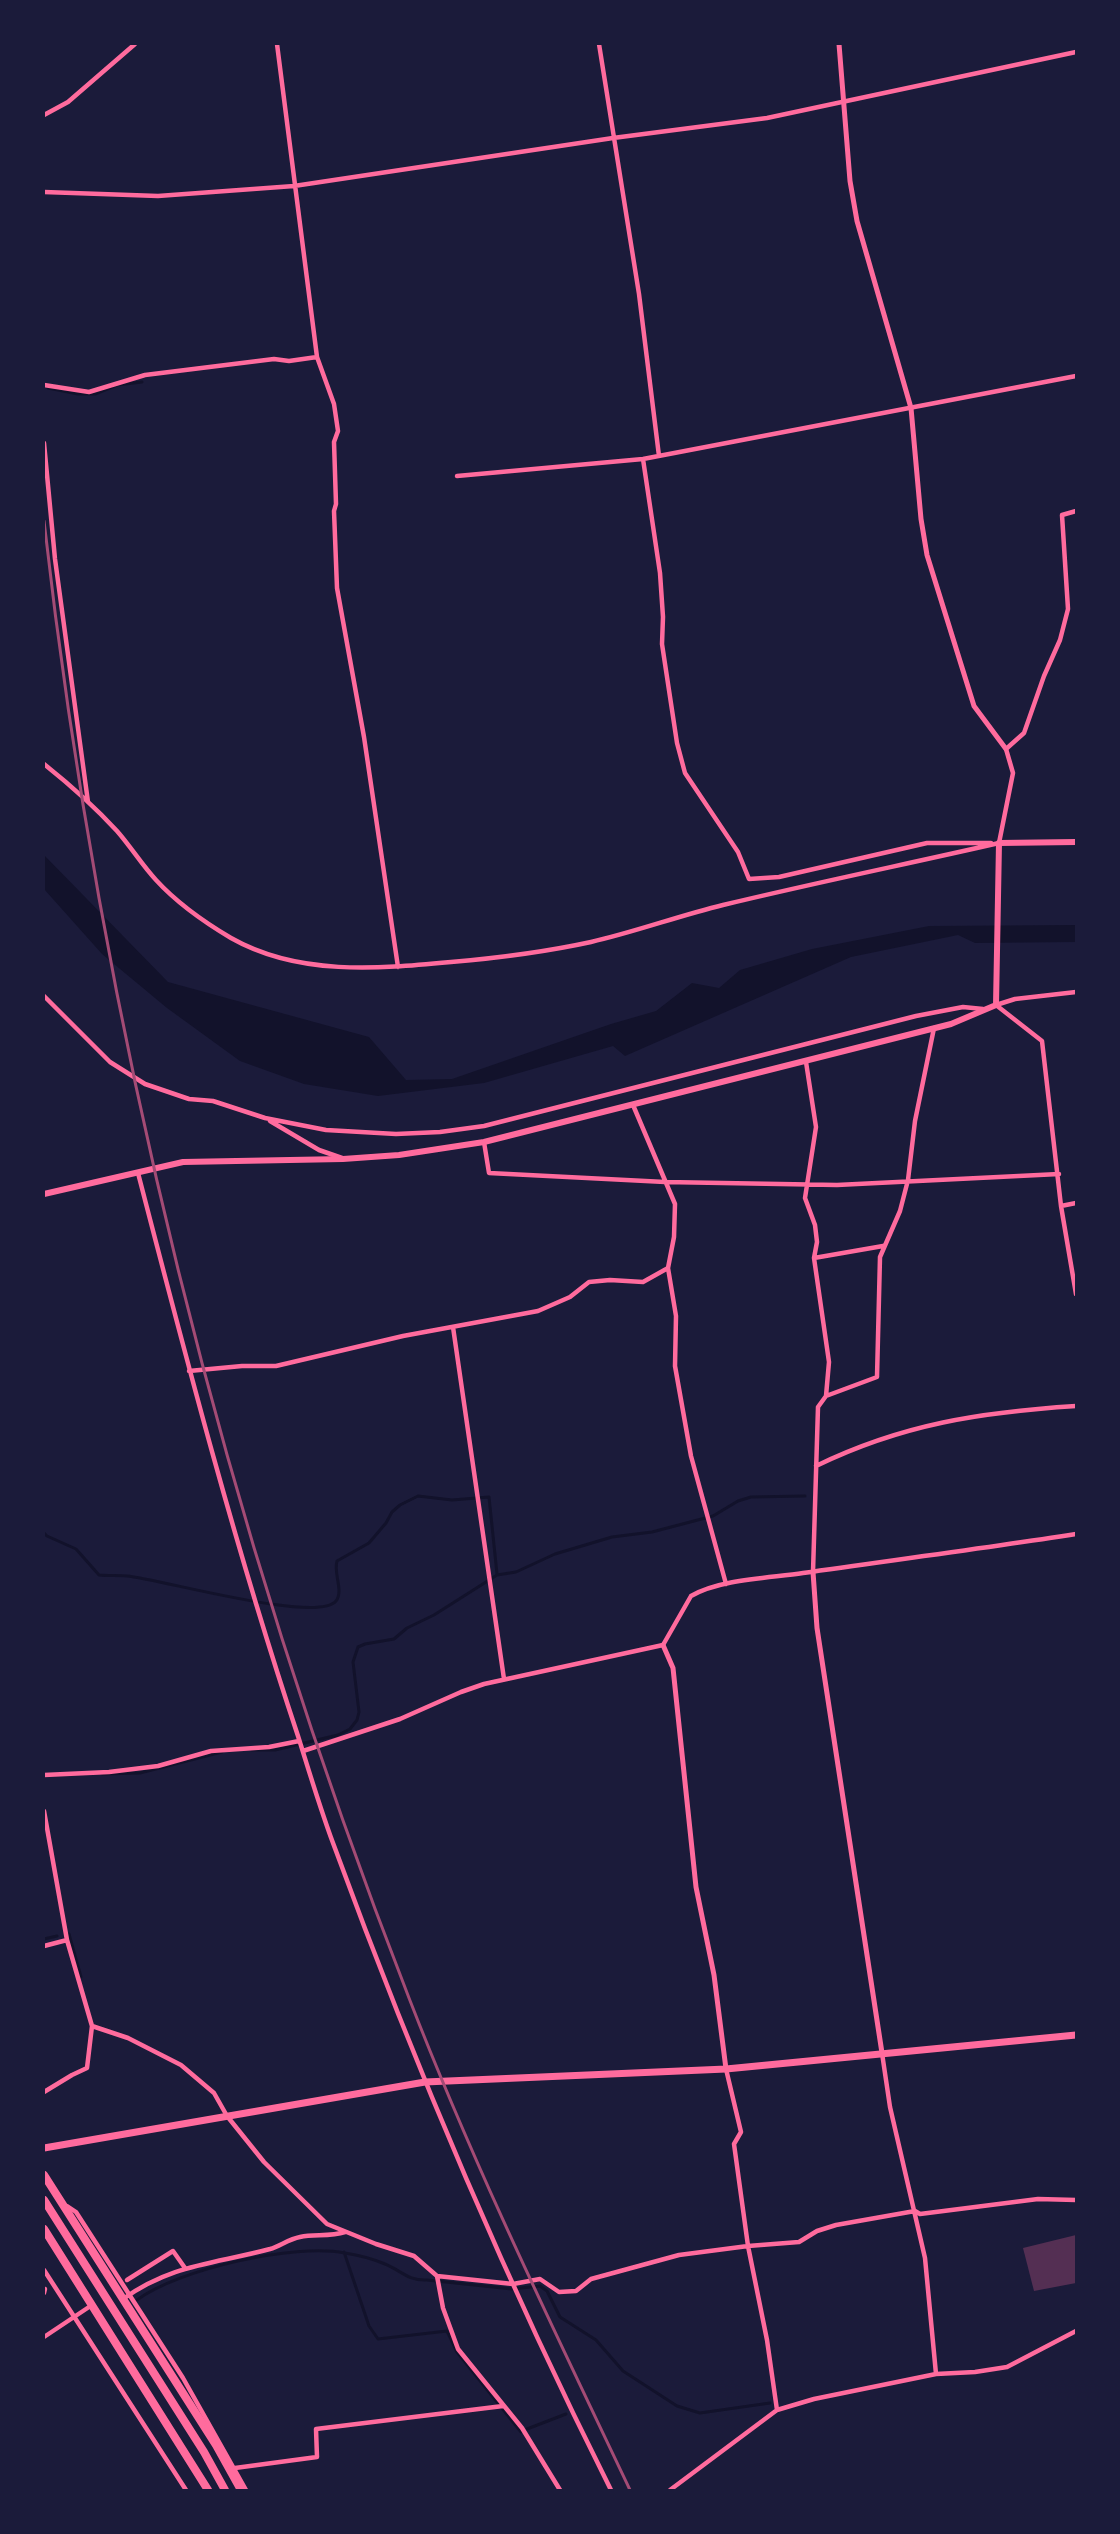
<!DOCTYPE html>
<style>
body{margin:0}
#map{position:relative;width:1120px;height:2534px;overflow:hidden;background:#1b1b3a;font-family:Lato,sans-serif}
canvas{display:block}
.frame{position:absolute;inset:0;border:45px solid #1b1b3a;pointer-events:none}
</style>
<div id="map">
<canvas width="1120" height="2534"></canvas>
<div class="frame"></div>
</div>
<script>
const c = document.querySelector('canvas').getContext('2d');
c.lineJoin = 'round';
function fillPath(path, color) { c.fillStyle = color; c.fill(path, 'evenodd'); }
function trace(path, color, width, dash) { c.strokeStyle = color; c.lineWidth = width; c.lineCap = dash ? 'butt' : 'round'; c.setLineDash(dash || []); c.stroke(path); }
const water = new Path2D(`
 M 44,855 L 168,982 L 369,1037 L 406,1080 L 452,1079 L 611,1024 L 656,1011 L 692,983 L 719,988 L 740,970 L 812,949 L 929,926 L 1076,925 L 1076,942 L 975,943 L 958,935 L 851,957 L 625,1056 L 613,1046 L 484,1083 L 378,1096 L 304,1084 L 240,1061 L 167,1008 L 102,954 L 44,889 Z`);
const stream = new Path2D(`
 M 48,388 L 78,394 L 95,394 L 117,385 L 142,382
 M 44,1533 L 47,1536 L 76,1549 L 99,1575 C 109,1576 118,1575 127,1576 C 160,1579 317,1624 336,1601 C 344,1591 333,1573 337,1561 L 369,1543 L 386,1523 L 392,1512 L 400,1505 L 418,1496 L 452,1500 L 489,1497 L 497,1574
 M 252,1750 L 275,1750 L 338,1735 L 350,1729 L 357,1720 L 359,1712 L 353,1662 L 358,1647 L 365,1644 L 394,1639 L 407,1628 L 434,1615 L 497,1575 L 516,1572 L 555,1554 L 612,1537 L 652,1532 L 713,1516 L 738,1501 L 751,1497 L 805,1496
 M 102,1774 L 140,1773 L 222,1752
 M 69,1934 L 81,1977
 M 44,1939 L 57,1936
 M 344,2252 L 369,2326 L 378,2339 L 447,2331 L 457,2352 L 521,2432
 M 137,2300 C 179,2269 294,2243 345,2253 C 358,2255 373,2259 385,2264 C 402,2271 408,2281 427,2280 L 512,2289 L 540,2286 L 547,2291 L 560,2317 L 596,2340 L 623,2371 L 677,2406 L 700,2413 L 770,2403
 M 527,2429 L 566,2414`);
const building = new Path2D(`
 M 1076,2235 L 1076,2283 L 1034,2291 L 1023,2248 Z`);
const minor = new Path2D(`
 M 277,44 L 317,357 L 334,404 L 338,431 L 334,442 L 336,504 L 334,511 L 337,588 L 364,737 L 398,967
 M 599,44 L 639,294 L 659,456
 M 44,115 L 68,102 L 135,44
 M 44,192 L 158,196 L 294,186 L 613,138 L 767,118 L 1076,52
 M 44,385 L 89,392 L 145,375 L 274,359 L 289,361 L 317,357
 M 44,443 L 55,559 L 88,802
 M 643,459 L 660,573 L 663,617 L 662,644 L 677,743 L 685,773 L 738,852 L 749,879 L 779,877 L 927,843 L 991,843
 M 457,476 L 643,459 L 1076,376
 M 44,764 C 69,784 95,807 117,831 C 131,847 142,865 156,880 C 177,903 204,922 231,938 C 298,976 377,969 451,962 C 498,958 545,952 591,942 C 635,932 678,916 723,905 C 814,883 907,864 999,843
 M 999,843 L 1013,773 L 1006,749 L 1024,733 L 1044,676 L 1060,640 L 1068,609 L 1062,515 L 1076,511
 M 1076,992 L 1015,999 L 996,1005 L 1042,1041 L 1061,1206 L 1076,1294
 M 44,996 L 110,1062 L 145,1084 L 189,1099 L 213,1101 L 265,1118 L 326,1130 L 396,1134 L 440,1132 L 484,1126 L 916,1016 L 963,1007 L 983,1009
 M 806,1062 L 816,1127 L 805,1198 L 815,1225 L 817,1242 L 814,1258 L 829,1362 L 826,1396 L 818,1407 L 813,1572
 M 633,1105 L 675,1204 L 674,1237 L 668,1268 L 676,1316 L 675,1366 L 691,1456 L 726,1584
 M 270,1121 L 319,1150 L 342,1158
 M 484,1142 L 489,1173 L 665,1182 L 837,1185 L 1059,1174
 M 138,1173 C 187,1362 236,1550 298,1736 C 309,1771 320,1808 333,1843 C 414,2064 506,2281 611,2490
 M 1061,1206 L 1076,1203
 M 814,1258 L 883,1246
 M 453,1327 L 504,1679
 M 189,1371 L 242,1366 L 276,1366 L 403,1336 L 538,1311 L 570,1297 L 589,1282 L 610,1280 L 643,1282 L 668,1268
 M 826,1396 L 877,1377 L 880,1257 L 900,1211 L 908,1180 L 915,1121 L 934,1028
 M 816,1466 C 902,1424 982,1412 1076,1406
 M 303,1751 L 400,1719 L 461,1692 L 484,1684 L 663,1645 L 691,1596 C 720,1579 770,1578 803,1573 C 894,1560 986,1548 1076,1534
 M 44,1775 L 109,1772 L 158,1766 L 211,1751 L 269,1747 L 299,1741
 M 44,1811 L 67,1940 L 92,2026 L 128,2038 L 181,2065 L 214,2093 L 227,2116 L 264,2162 L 327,2224 L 376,2244 L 414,2256 L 437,2276 L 513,2284 L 540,2279 L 559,2292 L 576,2291 L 591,2279 L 679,2255 L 748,2246 L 799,2242 L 817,2231 L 836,2225 L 915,2211 L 920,2214 L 1038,2199 L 1076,2200
 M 44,1946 L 67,1940
 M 882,2053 L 890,2107 L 925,2258 L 936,2374
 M 726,2069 L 741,2132 L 734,2144 L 748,2246 L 767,2340 L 777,2410
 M 44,2092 L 72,2075 L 87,2068 L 92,2026
 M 67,2206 L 76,2212 L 183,2378 L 246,2490
 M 44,2270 L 186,2490
 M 437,2276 L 443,2308 L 458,2349 L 522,2428 L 560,2490
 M 127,2280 L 173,2251 L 185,2268
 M 44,2293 L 45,2289
 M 123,2299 C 172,2264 214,2264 270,2249 C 280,2246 289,2239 300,2237 C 315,2234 330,2237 345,2232
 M 44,2337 L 92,2305
 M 235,2468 L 317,2457 L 316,2429 L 503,2406
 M 670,2490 L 777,2410 L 814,2399 L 936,2374 L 975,2372 L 1007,2367 L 1076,2331`);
const tertiary = new Path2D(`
 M 839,44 L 850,181 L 857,221 L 911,408 L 921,519 L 927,555 L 974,706 L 1006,749
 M 813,1572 L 817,1628 L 882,2053
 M 663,1645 L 673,1668 L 696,1887 L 714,1975 L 726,2069`);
const secondary = new Path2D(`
 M 44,1194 L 183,1162 L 343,1159 L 399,1155 L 484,1142 L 951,1024 L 996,1005 L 999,843 L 1076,842`);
const primary = new Path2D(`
 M 44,2148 L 425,2082 L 726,2069 L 1076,2035`);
const trunk = new Path2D(`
 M 44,2175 L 216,2445 L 241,2490
 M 44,2200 L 204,2452 L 225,2490
 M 44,2229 L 208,2490`);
const rail = new Path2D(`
 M 44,521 C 101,1026 224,1524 409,1998 C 474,2166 553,2328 630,2490`);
fillPath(water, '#12122b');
trace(stream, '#12122b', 3);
fillPath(building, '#542f53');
trace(minor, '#ff6b9d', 4.5);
trace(tertiary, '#ff6b9d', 5);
trace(secondary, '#ff6b9d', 6);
trace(primary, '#ff6b9d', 7);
trace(trunk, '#ff6b9d', 8);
trace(rail, '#a44b75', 3);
</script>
